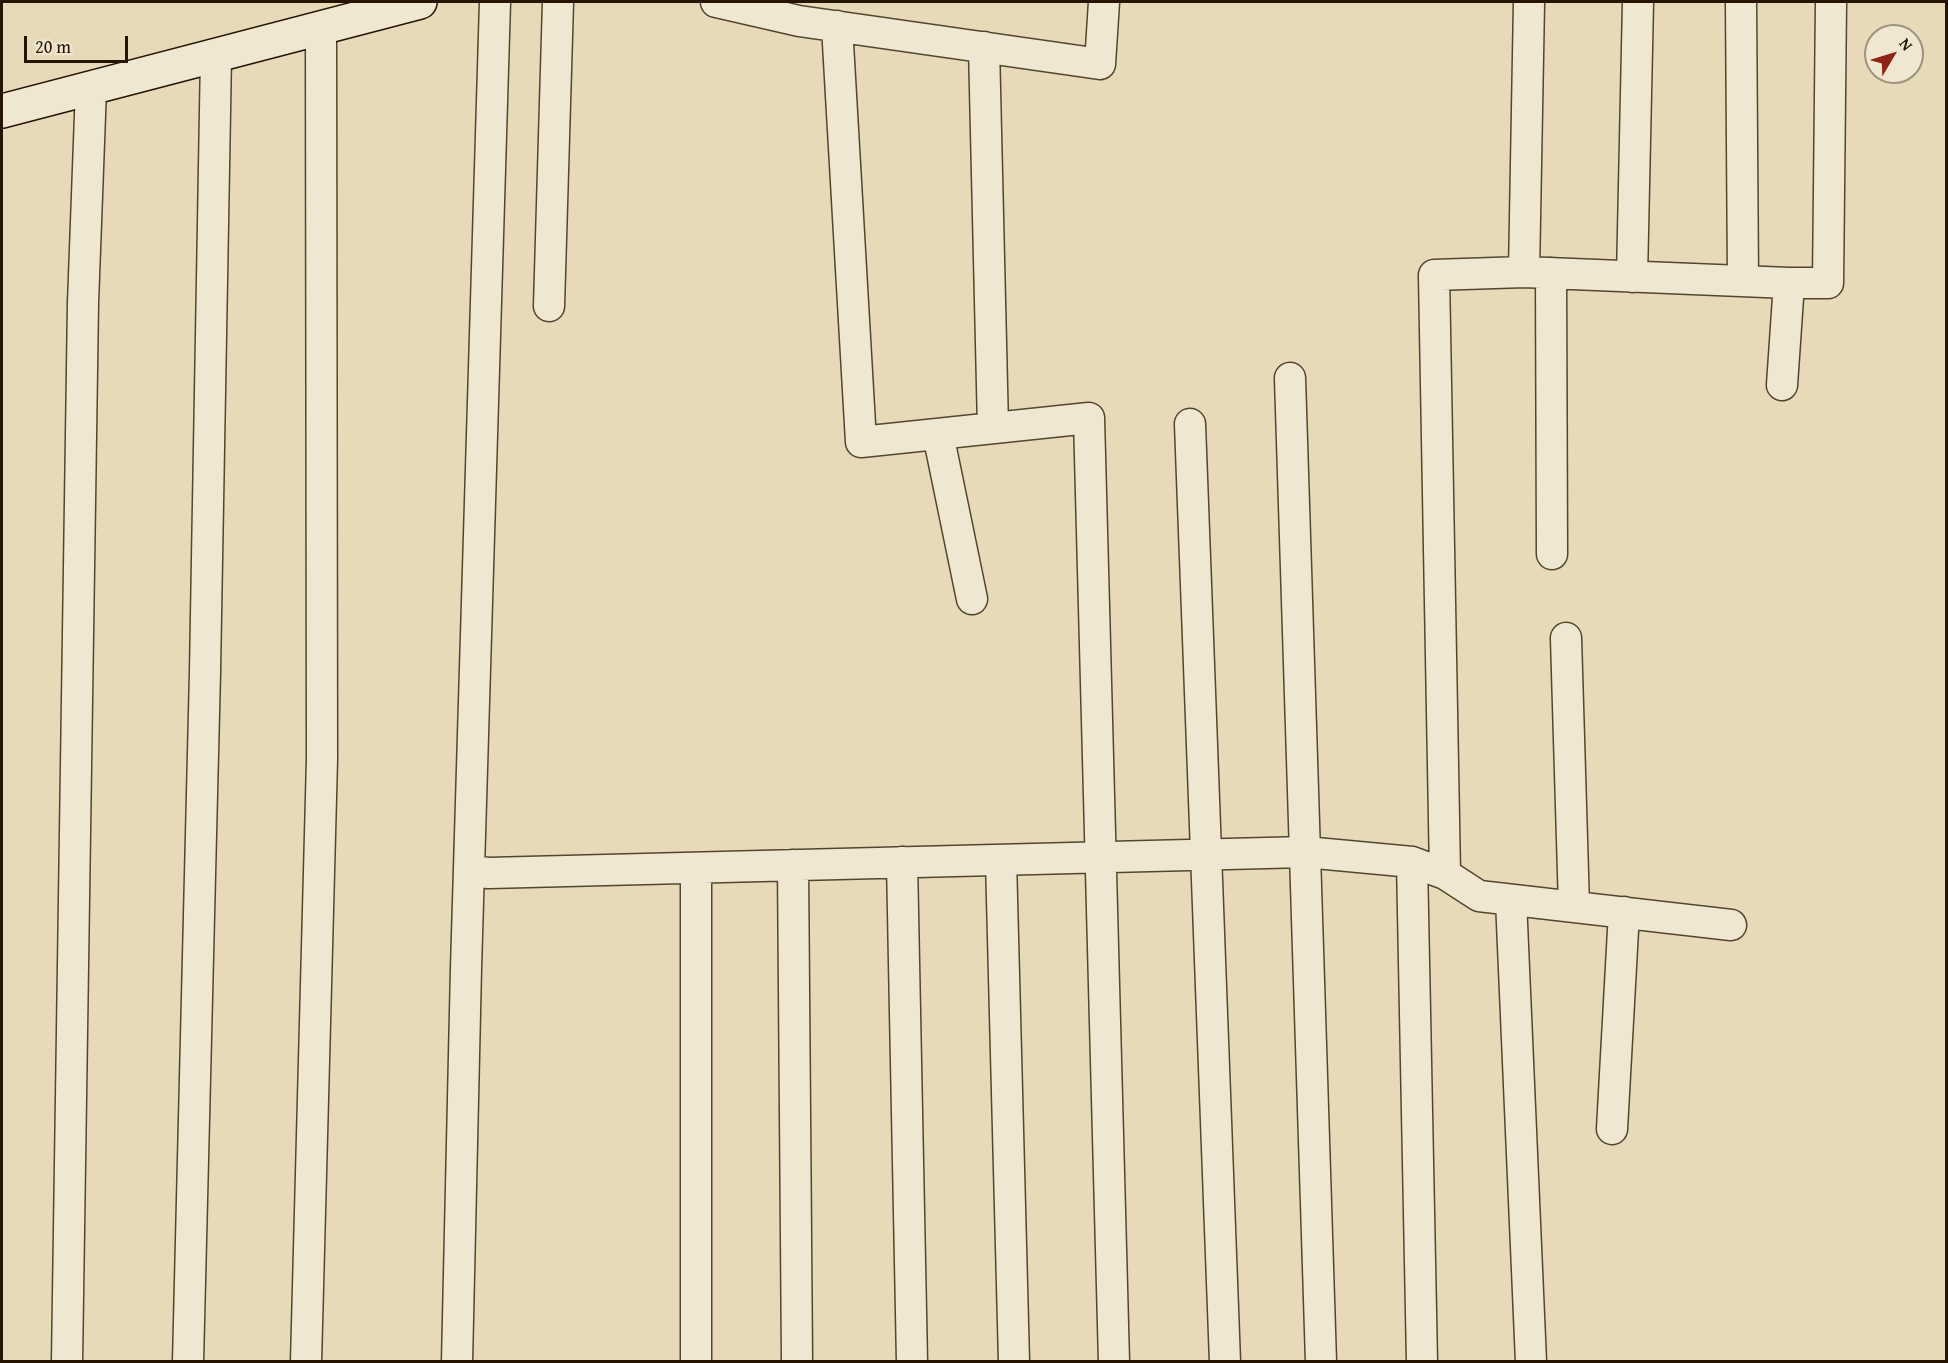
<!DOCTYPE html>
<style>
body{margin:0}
#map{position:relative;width:1948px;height:1363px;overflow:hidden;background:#e6dab9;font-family:"Gentium Book Plus",serif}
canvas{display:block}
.frame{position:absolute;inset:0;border:3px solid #241400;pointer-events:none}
.north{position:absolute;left:1864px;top:24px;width:60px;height:60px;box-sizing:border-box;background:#efe7d2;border:2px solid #9e937e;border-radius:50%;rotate:52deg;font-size:16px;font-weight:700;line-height:24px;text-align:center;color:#241400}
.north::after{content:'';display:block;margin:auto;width:21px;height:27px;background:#8f2418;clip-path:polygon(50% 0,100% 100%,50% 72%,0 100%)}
.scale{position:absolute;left:24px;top:36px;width:104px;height:27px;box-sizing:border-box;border:3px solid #241400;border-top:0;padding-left:8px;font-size:18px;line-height:21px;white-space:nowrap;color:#241400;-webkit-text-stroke:4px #efe7d2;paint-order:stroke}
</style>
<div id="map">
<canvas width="1948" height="1363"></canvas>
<div class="frame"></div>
<div class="north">N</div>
<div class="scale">20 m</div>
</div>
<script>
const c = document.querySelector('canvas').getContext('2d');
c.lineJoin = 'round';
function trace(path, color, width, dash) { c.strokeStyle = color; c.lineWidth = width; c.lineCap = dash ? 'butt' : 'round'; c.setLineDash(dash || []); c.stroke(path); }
const street = new Path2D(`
 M 716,2 L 799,21 L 1100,64 L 1104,2
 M 1529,2 L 1524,272 L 1789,283 L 1782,385
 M 1741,2 L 1743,281
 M 837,26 L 861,442 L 1089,418 L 1114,1362
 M 984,47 L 993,428
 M 1551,273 L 1552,554
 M 1632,277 L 1638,2
 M 1789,283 L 1828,283 L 1831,2
 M 549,306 L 558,2
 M 1290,378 L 1321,1362
 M 1190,424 L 1225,1362
 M 938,434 L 972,599
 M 1566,638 L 1574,907
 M 1001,860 L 1014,1362
 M 902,862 L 912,1362
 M 1412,862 L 1422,1362
 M 793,865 L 797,1362
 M 696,868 L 696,1362
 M 469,871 L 489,873 L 1305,852 L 1412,862 L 1445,874 L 1479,896 L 1731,925
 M 1445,874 L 1434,275 L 1524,272
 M 1511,900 L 1531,1362
 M 1612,1129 L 1624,912
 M 67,1362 L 83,303 L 91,88
 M 188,1362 L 205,672 L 216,55
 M 306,1362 L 322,759 L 321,27
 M 457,1362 L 466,968 L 495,2`);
const secondary = new Path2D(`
 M 2,111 L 420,2`);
trace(street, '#54462e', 33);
trace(secondary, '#241400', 36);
trace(street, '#efe7d2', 30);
trace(secondary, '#efe7d2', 33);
</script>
